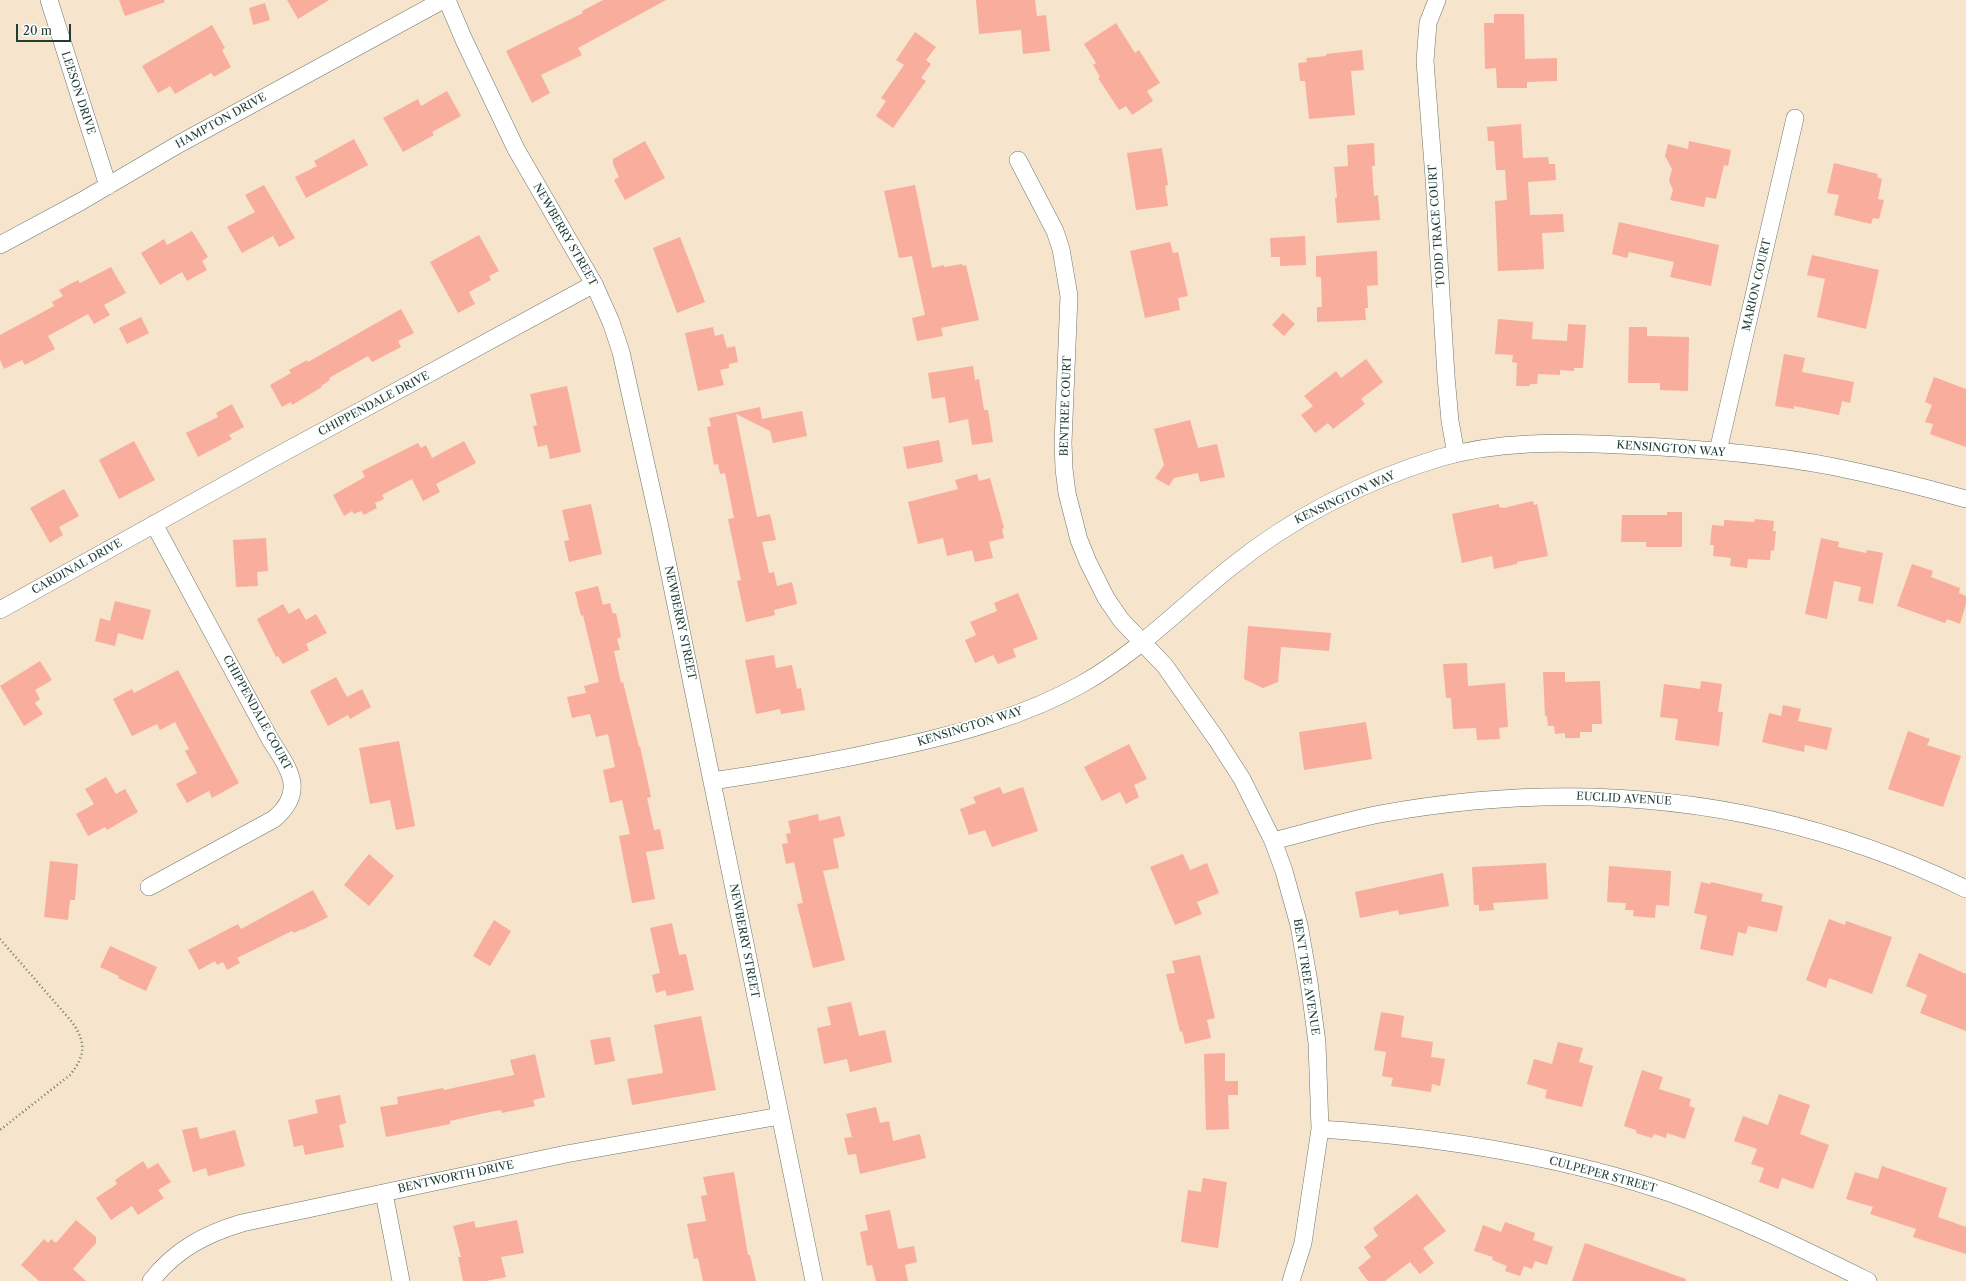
<!DOCTYPE html>
<style>
body{margin:0}
#map{position:relative;width:1966px;height:1281px;overflow:hidden;background:#f6e4cd;font-family:"Libre Caslon Text",serif}
canvas{display:block}
.scale{position:absolute;left:16px;top:24px;width:55px;height:18px;box-sizing:border-box;border:2px solid #1f3d34;border-top:0;padding-left:5px;font-size:12px;line-height:14px;white-space:nowrap;color:#1f3d34;-webkit-text-stroke:3px #fff;paint-order:stroke}
</style>
<div id="map">
<canvas width="1966" height="1281"></canvas>
<div class="scale">20 m</div>
</div>
<script>
const c = document.querySelector('canvas').getContext('2d');
c.lineJoin = 'round';
function fillPath(path, color) { c.fillStyle = color; c.fill(path, 'evenodd'); }
function trace(path, color, width, dash) { c.strokeStyle = color; c.lineWidth = width; c.lineCap = dash ? 'butt' : 'round'; c.setLineDash(dash || []); c.stroke(path); }
function drawText(font, color, halo, rows, align = 'center') {
  c.font = font + ' "Libre Caslon Text",serif'; c.lineWidth = 4; c.setLineDash([]); c.textBaseline = 'middle'; c.strokeStyle = halo; c.fillStyle = color; for (const [text, x, y, turn = 0] of rows) {
    c.save(); c.translate(x, y); c.rotate((+turn || 0) * Math.PI / 180); c.textAlign = isNaN(turn) ? turn : align; if (halo) c.strokeText(text, 0, 0); c.fillText(text, 0, 0); c.restore();
  }
}
const building = new Path2D(`
 M 119,0 L 164,0 L 165,2 L 125,16 Z
 M 287,0 L 329,0 L 298,19 Z
 M 603,0 L 666,0 L 578,48 L 582,55 L 541,75 L 550,93 L 532,103 L 506,51 L 583,13 L 582,11 Z
 M 976,0 L 1035,0 L 1037,16 L 1046,15 L 1050,51 L 1023,54 L 1021,30 L 979,34 Z
 M 265,3 L 270,20 L 253,25 L 249,8 Z
 M 1494,14 L 1524,14 L 1525,59 L 1557,58 L 1557,81 L 1527,82 L 1527,88 L 1497,88 L 1496,68 L 1485,69 L 1484,23 L 1494,23 Z
 M 1116,23 L 1135,53 L 1139,50 L 1160,83 L 1147,91 L 1153,101 L 1132,115 L 1126,106 L 1119,110 L 1098,78 L 1100,77 L 1093,65 L 1096,63 L 1084,44 Z
 M 212,25 L 225,48 L 222,50 L 231,67 L 214,77 L 211,73 L 175,94 L 170,86 L 158,93 L 142,66 Z
 M 915,32 L 936,47 L 926,60 L 931,64 L 921,78 L 926,81 L 893,128 L 876,116 L 886,101 L 881,98 L 904,65 L 896,60 Z
 M 1362,50 L 1364,70 L 1351,71 L 1355,115 L 1309,119 L 1305,81 L 1300,81 L 1298,63 L 1307,62 L 1306,58 L 1326,56 L 1326,54 Z
 M 447,91 L 461,116 L 432,132 L 434,135 L 403,152 L 383,118 L 418,99 L 421,106 Z
 M 1521,124 L 1523,158 L 1548,157 L 1549,164 L 1555,164 L 1556,180 L 1528,182 L 1530,215 L 1563,214 L 1564,232 L 1542,233 L 1544,269 L 1498,271 L 1495,201 L 1507,200 L 1505,170 L 1496,170 L 1494,141 L 1488,141 L 1487,127 Z
 M 354,139 L 368,165 L 306,198 L 295,177 L 317,166 L 314,161 Z
 M 645,141 L 665,178 L 625,200 L 614,180 L 619,177 L 613,164 L 613,159 Z
 M 1689,141 L 1731,150 L 1728,166 L 1724,165 L 1716,199 L 1706,197 L 1704,207 L 1670,200 L 1673,190 L 1669,181 L 1672,169 L 1665,156 L 1668,144 L 1688,149 Z
 M 1374,143 L 1375,166 L 1372,166 L 1374,196 L 1378,195 L 1380,220 L 1337,223 L 1335,198 L 1337,198 L 1334,167 L 1348,166 L 1347,145 Z
 M 1162,148 L 1168,185 L 1165,186 L 1168,206 L 1136,210 L 1127,153 Z
 M 1834,163 L 1878,174 L 1877,177 L 1882,179 L 1878,199 L 1884,200 L 1879,219 L 1873,218 L 1871,224 L 1834,215 L 1839,195 L 1827,193 Z
 M 264,185 L 295,238 L 279,247 L 273,236 L 242,253 L 227,227 L 255,212 L 245,195 Z
 M 915,185 L 932,268 L 944,265 L 944,267 L 962,264 L 963,266 L 966,265 L 979,320 L 941,328 L 943,336 L 917,341 L 912,318 L 925,315 L 912,256 L 899,258 L 884,191 Z
 M 1619,222 L 1719,245 L 1711,286 L 1670,277 L 1674,262 L 1629,252 L 1627,258 L 1612,254 Z
 M 192,231 L 208,257 L 202,261 L 207,270 L 187,281 L 182,272 L 160,285 L 141,253 L 164,239 L 167,245 Z
 M 479,235 L 499,271 L 489,276 L 491,280 L 469,292 L 475,304 L 458,313 L 430,262 Z
 M 1305,236 L 1306,265 L 1280,266 L 1280,257 L 1271,257 L 1270,238 Z
 M 680,237 L 705,302 L 677,313 L 653,248 Z
 M 1170,242 L 1173,253 L 1178,252 L 1188,296 L 1178,298 L 1180,310 L 1145,318 L 1130,251 Z
 M 1377,251 L 1378,285 L 1367,286 L 1368,308 L 1365,308 L 1366,320 L 1317,322 L 1317,307 L 1322,307 L 1321,277 L 1316,277 L 1316,256 Z
 M 1812,255 L 1879,270 L 1866,329 L 1817,317 L 1825,279 L 1807,275 Z
 M 111,267 L 126,293 L 104,305 L 110,315 L 94,324 L 88,314 L 48,336 L 55,349 L 25,365 L 22,360 L 4,369 L 0,360 L 0,335 L 54,306 L 52,302 L 63,296 L 59,290 L 78,280 L 80,283 Z
 M 401,309 L 414,333 L 398,341 L 401,347 L 372,362 L 368,356 L 329,378 L 330,380 L 321,386 L 322,387 L 292,405 L 291,402 L 282,407 L 270,385 L 291,373 L 289,370 L 307,360 L 308,362 Z
 M 1283,313 L 1295,324 L 1284,336 L 1272,325 Z
 M 141,317 L 149,333 L 127,344 L 119,328 Z
 M 1498,319 L 1533,322 L 1532,339 L 1567,341 L 1568,324 L 1586,325 L 1583,368 L 1574,368 L 1574,371 L 1560,370 L 1560,375 L 1538,374 L 1537,384 L 1530,384 L 1530,386 L 1516,386 L 1517,363 L 1512,362 L 1513,355 L 1495,354 Z
 M 713,327 L 715,336 L 723,334 L 727,348 L 735,346 L 738,362 L 729,364 L 729,368 L 720,370 L 724,385 L 698,391 L 685,333 Z
 M 1629,327 L 1647,327 L 1647,336 L 1689,337 L 1688,391 L 1660,390 L 1660,383 L 1628,383 Z
 M 1784,354 L 1805,358 L 1802,372 L 1854,382 L 1850,403 L 1842,401 L 1839,415 L 1794,406 L 1794,409 L 1775,406 Z
 M 1366,359 L 1383,382 L 1361,399 L 1365,404 L 1333,429 L 1328,423 L 1315,433 L 1301,415 L 1313,406 L 1304,396 L 1336,371 L 1341,378 Z
 M 973,366 L 975,380 L 979,379 L 984,410 L 988,410 L 993,442 L 972,445 L 968,419 L 949,423 L 945,397 L 932,399 L 928,373 Z
 M 1934,377 L 1966,389 L 1966,447 L 1930,434 L 1933,424 L 1925,422 L 1932,405 L 1925,402 Z
 M 567,386 L 581,452 L 550,459 L 547,445 L 538,447 L 533,426 L 537,425 L 530,394 Z
 M 232,404 L 244,427 L 229,435 L 232,439 L 198,457 L 186,433 L 218,417 L 216,413 Z
 M 760,407 L 762,419 L 802,411 L 807,436 L 773,443 L 770,431 L 736,414 L 757,517 L 770,514 L 776,540 L 762,542 L 769,573 L 774,572 L 777,586 L 792,582 L 797,604 L 774,610 L 775,615 L 746,622 L 737,581 L 741,580 L 728,519 L 734,518 L 725,473 L 720,474 L 718,464 L 714,465 L 707,427 L 711,426 L 709,418 Z
 M 1190,420 L 1198,448 L 1217,444 L 1225,477 L 1200,482 L 1198,473 L 1174,478 L 1169,486 L 1155,478 L 1164,465 L 1154,429 Z
 M 939,440 L 943,462 L 907,469 L 903,447 Z
 M 134,441 L 155,480 L 119,499 L 99,460 Z
 M 464,441 L 476,463 L 436,484 L 440,492 L 423,501 L 412,479 L 382,495 L 384,499 L 375,503 L 377,508 L 364,515 L 361,511 L 354,514 L 352,511 L 344,516 L 333,495 L 365,477 L 362,471 L 418,443 L 421,448 L 426,445 L 432,458 Z
 M 977,474 L 979,481 L 990,478 L 1004,528 L 1002,529 L 1004,538 L 989,542 L 993,558 L 975,562 L 972,550 L 947,556 L 943,538 L 918,544 L 908,502 L 958,489 L 955,480 Z
 M 64,489 L 79,516 L 59,527 L 63,535 L 50,543 L 30,508 Z
 M 1533,501 L 1534,505 L 1537,504 L 1548,556 L 1517,562 L 1517,564 L 1494,569 L 1492,556 L 1462,563 L 1452,514 L 1499,504 L 1499,507 L 1504,508 Z
 M 591,504 L 602,554 L 569,562 L 564,541 L 569,540 L 562,510 Z
 M 1667,512 L 1682,512 L 1682,547 L 1646,547 L 1646,542 L 1621,542 L 1622,515 L 1667,515 Z
 M 1755,519 L 1774,521 L 1773,531 L 1776,531 L 1774,551 L 1771,550 L 1770,560 L 1748,559 L 1747,568 L 1730,566 L 1731,558 L 1713,556 L 1714,545 L 1710,545 L 1712,525 L 1724,526 L 1724,520 L 1754,522 Z
 M 266,538 L 268,571 L 257,572 L 258,586 L 236,587 L 233,540 Z
 M 1821,538 L 1839,542 L 1838,547 L 1866,553 L 1867,550 L 1883,553 L 1873,604 L 1858,601 L 1861,587 L 1834,581 L 1827,619 L 1805,614 Z
 M 1912,564 L 1933,571 L 1931,577 L 1960,588 L 1959,593 L 1966,596 L 1966,604 L 1960,624 L 1947,619 L 1945,623 L 1897,606 Z
 M 598,586 L 603,605 L 610,603 L 613,614 L 616,613 L 621,637 L 617,639 L 620,650 L 614,651 L 621,683 L 623,682 L 639,747 L 640,746 L 651,797 L 647,798 L 654,830 L 660,829 L 664,849 L 646,852 L 655,899 L 632,903 L 619,836 L 630,834 L 622,800 L 610,803 L 603,770 L 615,767 L 608,734 L 596,737 L 590,714 L 572,718 L 567,697 L 586,693 L 584,686 L 599,682 L 583,615 L 581,616 L 575,592 Z
 M 1018,593 L 1038,639 L 1013,649 L 1016,657 L 998,664 L 993,655 L 975,663 L 965,640 L 976,635 L 970,622 L 997,611 L 994,603 Z
 M 115,601 L 151,610 L 143,640 L 118,633 L 115,646 L 95,641 L 100,618 L 110,621 Z
 M 283,604 L 289,614 L 299,608 L 306,620 L 316,614 L 327,633 L 306,644 L 309,650 L 283,664 L 278,656 L 276,657 L 257,619 Z
 M 1248,626 L 1331,633 L 1329,651 L 1281,647 L 1278,682 L 1263,688 L 1244,679 Z
 M 774,655 L 776,668 L 792,665 L 797,689 L 801,688 L 805,710 L 781,714 L 780,709 L 756,714 L 745,660 Z
 M 40,661 L 52,680 L 35,690 L 40,699 L 35,703 L 43,714 L 24,726 L 0,686 Z
 M 1467,663 L 1468,686 L 1505,683 L 1508,727 L 1499,728 L 1500,739 L 1477,740 L 1476,728 L 1453,729 L 1451,698 L 1446,698 L 1443,664 Z
 M 178,670 L 239,783 L 212,798 L 209,791 L 187,803 L 176,784 L 197,773 L 185,751 L 189,749 L 175,722 L 160,730 L 157,724 L 132,736 L 113,699 L 132,689 L 134,693 Z
 M 1543,672 L 1565,672 L 1565,682 L 1600,681 L 1602,724 L 1592,724 L 1592,732 L 1580,732 L 1580,738 L 1565,738 L 1565,733 L 1555,734 L 1554,726 L 1548,726 L 1547,716 L 1545,716 Z
 M 336,677 L 347,697 L 362,689 L 371,707 L 350,719 L 348,715 L 328,726 L 310,691 Z
 M 1701,681 L 1722,684 L 1718,712 L 1723,712 L 1719,746 L 1675,740 L 1678,719 L 1660,717 L 1664,684 L 1700,689 Z
 M 1783,705 L 1801,709 L 1798,721 L 1832,728 L 1827,750 L 1805,745 L 1804,752 L 1762,742 L 1769,713 L 1781,716 Z
 M 1366,722 L 1372,759 L 1304,770 L 1299,732 Z
 M 1908,731 L 1930,739 L 1927,745 L 1961,756 L 1943,807 L 1888,789 Z
 M 399,741 L 415,826 L 396,830 L 390,800 L 370,804 L 359,748 Z
 M 1129,744 L 1147,779 L 1134,785 L 1139,797 L 1126,804 L 1120,792 L 1102,801 L 1084,767 Z
 M 106,777 L 116,794 L 125,789 L 138,812 L 107,830 L 105,827 L 88,836 L 76,814 L 94,804 L 85,789 Z
 M 1000,787 L 1003,794 L 1023,787 L 1038,831 L 992,847 L 985,830 L 969,835 L 960,809 L 976,803 L 973,797 Z
 M 818,814 L 819,821 L 840,816 L 845,836 L 833,839 L 839,868 L 823,871 L 845,960 L 813,968 L 797,904 L 803,903 L 794,862 L 786,864 L 782,844 L 788,843 L 786,834 L 791,833 L 788,821 Z
 M 369,854 L 394,876 L 369,906 L 344,885 Z
 M 1183,854 L 1190,870 L 1207,863 L 1219,893 L 1197,902 L 1202,914 L 1175,925 L 1150,867 Z
 M 50,861 L 78,864 L 75,900 L 70,900 L 68,920 L 44,917 Z
 M 1546,863 L 1548,899 L 1493,903 L 1494,910 L 1479,911 L 1479,905 L 1474,905 L 1472,867 Z
 M 1609,866 L 1671,871 L 1669,906 L 1656,905 L 1655,918 L 1633,916 L 1634,910 L 1625,910 L 1626,903 L 1607,902 Z
 M 1443,873 L 1449,906 L 1399,915 L 1398,910 L 1360,918 L 1355,892 Z
 M 1701,882 L 1710,884 L 1711,882 L 1763,894 L 1761,901 L 1783,906 L 1777,932 L 1748,926 L 1746,934 L 1738,932 L 1733,956 L 1700,949 L 1707,916 L 1694,913 Z
 M 313,890 L 328,917 L 302,930 L 302,929 L 294,933 L 292,931 L 237,958 L 240,963 L 227,970 L 223,962 L 217,965 L 215,961 L 199,970 L 188,950 L 238,924 L 241,929 Z
 M 1829,919 L 1845,925 L 1846,921 L 1892,937 L 1872,994 L 1829,978 L 1826,988 L 1806,980 Z
 M 494,920 L 511,931 L 490,966 L 473,956 Z
 M 672,923 L 679,955 L 686,954 L 694,990 L 667,996 L 665,990 L 656,993 L 652,975 L 660,973 L 650,928 Z
 M 110,946 L 157,967 L 146,991 L 118,978 L 119,976 L 100,967 Z
 M 1919,953 L 1966,974 L 1966,1031 L 1920,1013 L 1927,995 L 1906,986 Z
 M 1200,955 L 1215,1018 L 1207,1020 L 1211,1038 L 1185,1044 L 1182,1031 L 1180,1032 L 1166,974 L 1175,973 L 1172,961 Z
 M 851,1002 L 859,1036 L 885,1030 L 892,1062 L 850,1072 L 847,1059 L 824,1064 L 817,1028 L 831,1025 L 827,1007 Z
 M 1381,1012 L 1404,1016 L 1401,1037 L 1433,1042 L 1431,1057 L 1445,1059 L 1440,1086 L 1432,1084 L 1431,1092 L 1391,1086 L 1393,1078 L 1382,1076 L 1386,1052 L 1374,1050 Z
 M 701,1016 L 716,1090 L 632,1105 L 627,1079 L 663,1073 L 654,1025 Z
 M 610,1037 L 615,1061 L 595,1065 L 590,1040 Z
 M 1558,1042 L 1583,1048 L 1579,1062 L 1593,1066 L 1582,1107 L 1545,1098 L 1547,1090 L 1527,1084 L 1534,1059 L 1552,1064 Z
 M 1225,1053 L 1225,1081 L 1238,1081 L 1238,1095 L 1228,1095 L 1229,1129 L 1206,1130 L 1204,1054 Z
 M 535,1054 L 545,1097 L 533,1100 L 535,1106 L 502,1113 L 501,1110 L 485,1113 L 450,1121 L 450,1124 L 386,1137 L 380,1107 L 398,1104 L 397,1097 L 443,1088 L 444,1090 L 514,1075 L 510,1060 Z
 M 1642,1070 L 1663,1077 L 1659,1089 L 1691,1099 L 1689,1106 L 1695,1108 L 1685,1139 L 1667,1133 L 1666,1138 L 1654,1134 L 1652,1138 L 1636,1133 L 1636,1130 L 1624,1126 Z
 M 1779,1094 L 1810,1105 L 1800,1134 L 1829,1145 L 1813,1189 L 1782,1178 L 1778,1189 L 1759,1182 L 1764,1168 L 1751,1164 L 1757,1149 L 1734,1141 L 1743,1116 L 1768,1125 Z
 M 340,1095 L 346,1123 L 339,1125 L 344,1147 L 305,1155 L 303,1145 L 294,1147 L 288,1120 L 318,1113 L 315,1100 Z
 M 876,1107 L 880,1123 L 889,1121 L 893,1141 L 920,1134 L 926,1158 L 860,1174 L 856,1154 L 848,1155 L 844,1138 L 852,1137 L 846,1114 Z
 M 197,1127 L 200,1139 L 235,1130 L 245,1166 L 208,1176 L 206,1168 L 193,1172 L 182,1130 Z
 M 143,1161 L 148,1169 L 158,1163 L 171,1182 L 158,1190 L 164,1198 L 138,1215 L 132,1206 L 111,1220 L 96,1198 L 117,1184 L 115,1180 Z
 M 1882,1166 L 1947,1188 L 1938,1217 L 1966,1227 L 1966,1254 L 1913,1237 L 1916,1229 L 1870,1214 L 1873,1207 L 1846,1199 L 1855,1172 L 1878,1179 Z
 M 734,1172 L 748,1255 L 750,1255 L 756,1281 L 703,1281 L 698,1258 L 694,1259 L 687,1224 L 706,1221 L 701,1196 L 707,1195 L 703,1177 Z
 M 1203,1178 L 1227,1182 L 1218,1248 L 1181,1242 L 1188,1190 L 1201,1192 Z
 M 1417,1194 L 1446,1231 L 1423,1248 L 1434,1263 L 1420,1274 L 1410,1262 L 1385,1281 L 1368,1281 L 1358,1268 L 1371,1257 L 1364,1247 L 1378,1236 L 1373,1228 Z
 M 890,1210 L 898,1249 L 914,1246 L 917,1262 L 905,1265 L 908,1281 L 876,1281 L 872,1265 L 867,1266 L 860,1232 L 868,1230 L 865,1215 Z
 M 76,1220 L 96,1237 L 96,1243 L 73,1269 L 86,1281 L 39,1281 L 21,1265 L 44,1239 L 48,1243 L 51,1239 L 56,1243 Z
 M 517,1220 L 524,1253 L 501,1257 L 506,1277 L 486,1281 L 463,1281 L 458,1257 L 461,1257 L 453,1226 L 474,1221 L 476,1228 Z
 M 1505,1222 L 1535,1233 L 1533,1240 L 1553,1247 L 1547,1265 L 1535,1261 L 1532,1269 L 1524,1266 L 1520,1276 L 1505,1271 L 1507,1266 L 1492,1260 L 1493,1257 L 1474,1251 L 1483,1225 L 1501,1232 Z
 M 1585,1243 L 1686,1279 L 1686,1281 L 1572,1281 Z`);
const path = new Path2D(`
 M 0,939 L 72,1022 C 86,1042 86,1055 70,1075 L 0,1130`);
const street = new Path2D(`
 M 49,0 L 108,186
 M 447,0 L 464,40 L 516,149 L 594,284 L 611,322 L 621,352 L 660,527 L 814,1281
 M 1437,0 L 1428,23 L 1425,61 L 1434,178 L 1446,376 L 1450,421 L 1456,454
 M 1018,160 L 1055,231 L 1061,249 L 1069,296 L 1063,443 L 1064,469 L 1067,493 L 1079,540 L 1088,562 L 1106,598 L 1121,620 L 1165,666 L 1217,740 L 1242,779 L 1273,841 L 1284,871 L 1299,925 L 1309,982 L 1317,1043 L 1320,1129 L 1303,1243 L 1291,1281
 M 0,245 L 80,202 L 179,144 L 443,0
 M 1718,451 L 1795,118
 M 0,610 L 266,462 L 594,284
 M 712,781 C 774,772 836,761 898,747 C 961,733 1025,716 1082,684 C 1137,653 1182,606 1231,567 C 1292,518 1364,481 1439,458 C 1498,441 1559,442 1620,445 C 1691,448 1765,453 1835,467 C 1879,476 1923,487 1966,499
 M 1273,841 C 1309,832 1344,821 1380,814 C 1584,777 1779,798 1966,889
 M 149,887 L 274,819 C 306,792 290,770 271,741 L 154,524
 M 1320,1129 C 1438,1137 1557,1155 1670,1193 C 1738,1217 1803,1249 1868,1281
 M 384,1193 L 401,1281
 M 151,1281 C 175,1250 205,1234 242,1223 L 566,1154 L 780,1116`);
const streetNames = [
 ["LEESON DRIVE",78,93,72],
 ["HAMPTON DRIVE",221,121,-29],
 ["TODD TRACE COURT",1437,226,-94],
 ["NEWBERRY STREET",565,235,60],
 ["MARION COURT",1757,285,-77],
 ["CHIPPENDALE DRIVE",374,404,-28],
 ["BENTREE COURT",1066,406,-88],
 ["KENSINGTON WAY",1671,449,4],
 ["KENSINGTON WAY",1345,498,-25],
 ["CARDINAL DRIVE",77,567,-29],
 ["NEWBERRY STREET",680,623,78],
 ["CHIPPENDALE COURT",257,713,61],
 ["KENSINGTON WAY",970,727,-17],
 ["EUCLID AVENUE",1624,799,3],
 ["NEWBERRY STREET",744,941,79],
 ["BENT TREE AVENUE",1306,977,81],
 ["CULPEPER STREET",1603,1175,15],
 ["BENTWORTH DRIVE",456,1177,-12]
];
fillPath(building, '#f9ad9c');
trace(street, '#6a776a', 18);
trace(path, '#6a776a', 2.5, [1, 3]);
trace(street, '#fff', 17);
drawText('11px', '#1f3d34', '#fff', streetNames);
</script>
